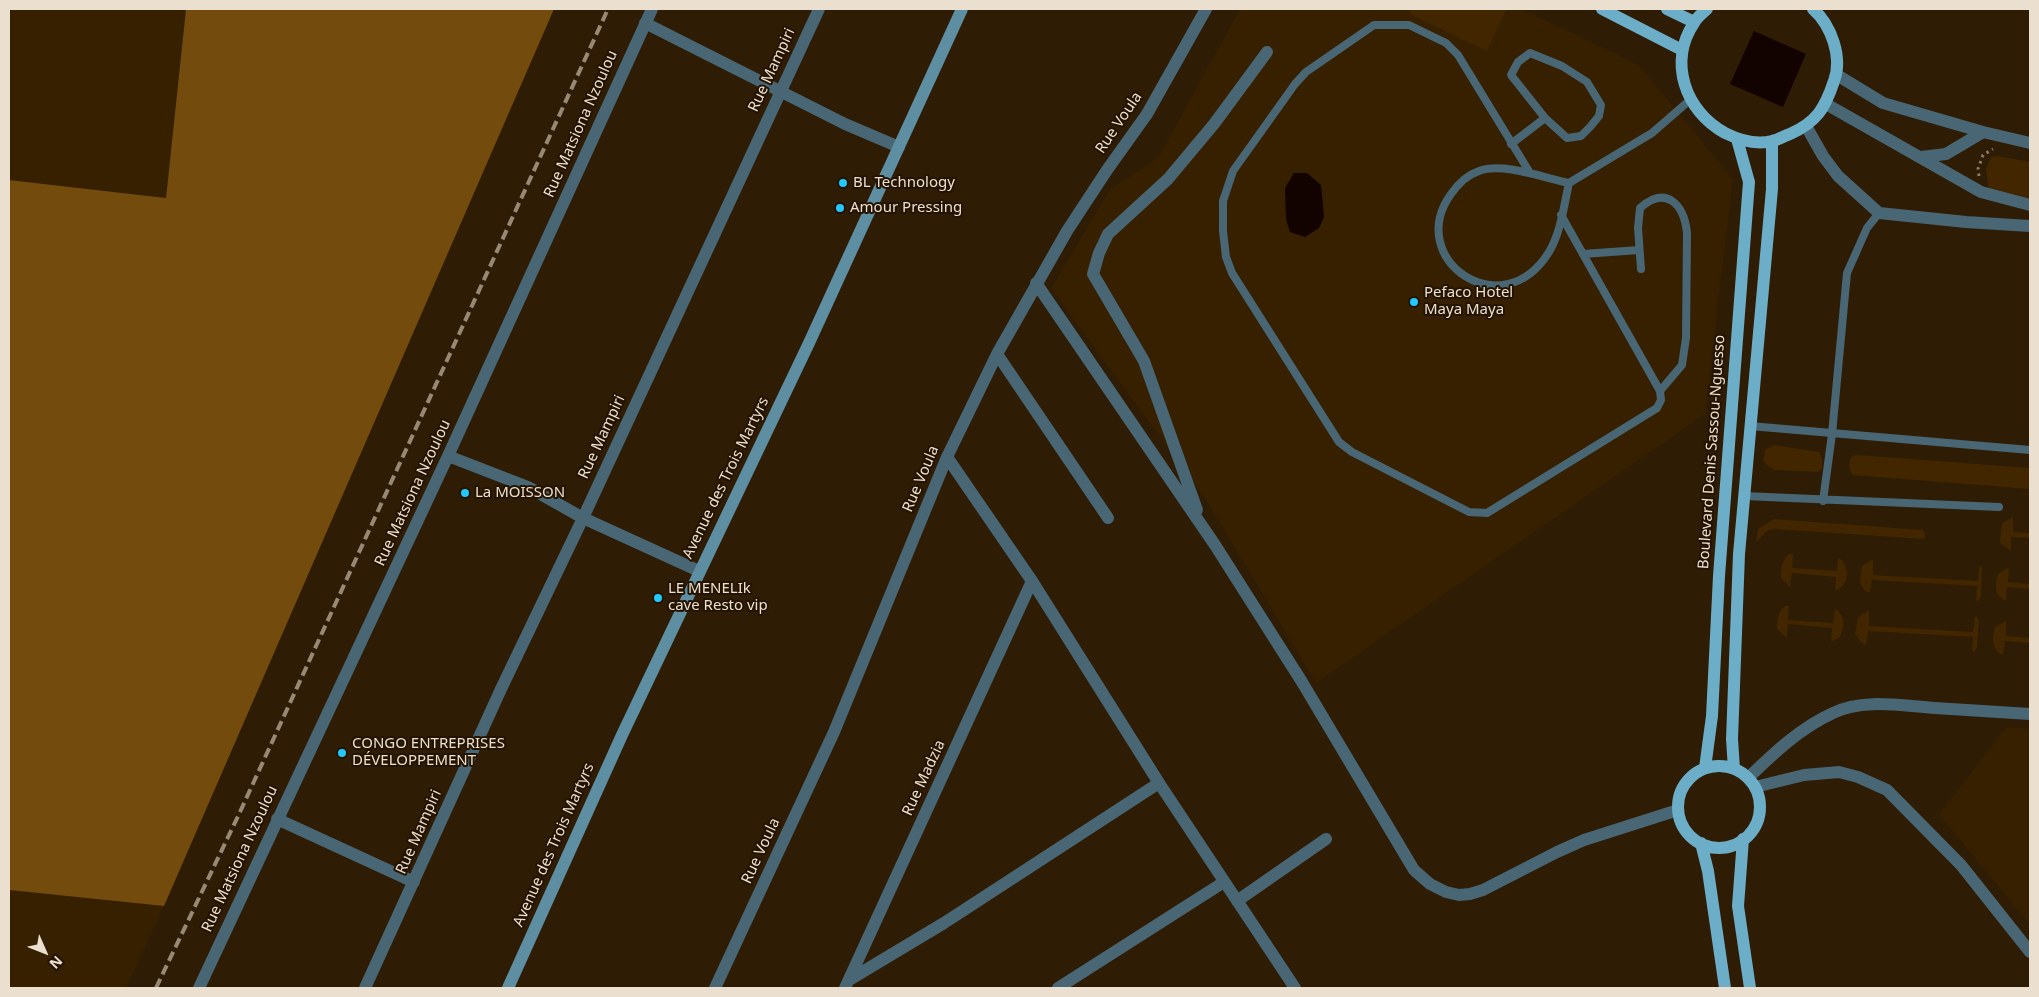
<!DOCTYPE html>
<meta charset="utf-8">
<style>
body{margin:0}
#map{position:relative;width:2039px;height:997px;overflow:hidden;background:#2e1c04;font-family:"Noto Sans",sans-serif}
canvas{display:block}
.frame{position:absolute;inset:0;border:10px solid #ebdfd0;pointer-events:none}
.north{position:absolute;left:20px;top:927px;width:50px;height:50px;-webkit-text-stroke:4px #241300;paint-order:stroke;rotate:134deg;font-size:14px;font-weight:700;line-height:20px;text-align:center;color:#ebdfd0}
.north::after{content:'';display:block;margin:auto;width:18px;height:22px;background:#ebdfd0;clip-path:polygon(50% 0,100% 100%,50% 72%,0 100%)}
</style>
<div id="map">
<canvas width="2039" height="997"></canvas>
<div class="frame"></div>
<div class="north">N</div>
</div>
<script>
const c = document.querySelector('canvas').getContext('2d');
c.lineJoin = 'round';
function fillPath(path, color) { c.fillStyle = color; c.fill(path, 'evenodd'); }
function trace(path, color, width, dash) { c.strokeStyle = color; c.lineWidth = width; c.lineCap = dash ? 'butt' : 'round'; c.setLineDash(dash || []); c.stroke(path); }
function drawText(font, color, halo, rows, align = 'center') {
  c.font = font + ' "Noto Sans",sans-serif'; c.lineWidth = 4; c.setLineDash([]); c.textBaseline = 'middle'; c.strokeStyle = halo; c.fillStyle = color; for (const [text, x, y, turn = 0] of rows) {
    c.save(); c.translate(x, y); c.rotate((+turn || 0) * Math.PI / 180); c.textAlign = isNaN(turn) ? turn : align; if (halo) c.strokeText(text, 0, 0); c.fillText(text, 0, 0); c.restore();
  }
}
const built = new Path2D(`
 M 9,9 L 186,9 L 166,198 L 9,180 Z
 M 1240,9 L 1522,9 L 1639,65 L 1733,179 L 1705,414 L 1316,683 L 1205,498 L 1051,288 L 1110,189 L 1158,158 Z
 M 2007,727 L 2030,729 L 2030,925 L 1939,814 Z
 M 9,890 L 164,906 L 126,988 L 9,988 Z`);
const green = new Path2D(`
 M 1411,9 L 1504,9 L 1506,10 L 1487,51 L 1409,14 Z
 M 1998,156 L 2030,162 L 2030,201 L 1989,190 L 1986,169 L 1991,157 Z
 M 1774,445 L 1819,452 L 1822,458 L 1822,469 L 1818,472 L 1774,470 L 1763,462 L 1765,450 Z
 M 1858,455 L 2030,468 L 2030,489 L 1852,475 C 1849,468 1848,463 1852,456 Z
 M 2013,517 L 2013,532 L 2030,533 L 2030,538 L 2011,537 L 2011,551 L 2001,544 L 2000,540 L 2002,523 Z
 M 1774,519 L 1923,530 L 1926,537 L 1923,539 L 1774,529 L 1767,531 L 1756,542 L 1758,529 Z
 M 1789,554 L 1793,554 L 1792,568 L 1837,571 L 1838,557 C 1851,566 1850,585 1835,591 L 1836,577 L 1792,573 L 1790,587 L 1781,578 C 1781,568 1781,561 1789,554 Z
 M 1873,559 L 1873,575 L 1978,581 L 1979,566 L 1982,567 L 1981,597 L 1978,601 L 1976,600 L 1977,586 L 1872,580 L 1870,593 L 1865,591 L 1860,583 L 1862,566 Z
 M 2009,567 L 2008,582 L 2030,584 L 2030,589 L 2007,587 L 2006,601 C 1994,596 1995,585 1998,574 Z
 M 1785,606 L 1789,606 L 1788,620 L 1833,623 L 1835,609 C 1846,616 1845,626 1840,637 L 1831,642 L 1832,628 L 1788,624 L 1787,638 L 1777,629 C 1777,620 1777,613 1785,606 Z
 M 1869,610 L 1869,626 L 1973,632 L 1975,617 L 1977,617 L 1979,621 L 1977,648 L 1974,652 L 1972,651 L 1973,637 L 1868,631 L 1866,645 L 1861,642 L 1855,634 L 1858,617 Z
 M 2006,621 L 2006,636 L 2030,638 L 2030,643 L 2005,641 L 2003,655 C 1991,650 1992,638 1995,627 Z`);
const forest = new Path2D(`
 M 186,9 L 554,9 L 164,906 L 9,890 L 9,180 L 166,198 Z`);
const water = new Path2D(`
 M 1754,31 L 1806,54 L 1783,107 L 1730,84 Z
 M 1294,173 L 1307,173 L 1321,185 L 1324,217 L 1319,228 L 1305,237 L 1290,232 L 1286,219 L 1285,188 Z`);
const path = new Path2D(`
 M 1979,176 L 1978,169 L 1983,155 L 1993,149`);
const lane = new Path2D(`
 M 1530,53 L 1562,66 L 1587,82 L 1601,105 L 1599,116 L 1590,127 L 1581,136 L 1567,138 L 1545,118 L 1511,75 L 1518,62 Z
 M 1511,144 L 1545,118
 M 1530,173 L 1458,55 L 1446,43 L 1409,25 L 1374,25 L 1306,72 L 1295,84 L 1233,171 L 1223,201 L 1223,231 L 1226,257 L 1232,273 L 1339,442 L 1352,452 L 1469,512 L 1487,513 L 1657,408 L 1661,400 L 1660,391 L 1561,215
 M 1569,183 C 1564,205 1561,232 1549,252 C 1502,328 1404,259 1451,194 C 1458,184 1467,175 1479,171 C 1503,162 1544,178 1569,183 L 1652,133 L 1690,100
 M 1583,254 L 1639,250
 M 1641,269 L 1638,228 L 1640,208 C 1666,185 1684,204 1687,233 L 1686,338 L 1682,365 L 1660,391
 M 1750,426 L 2030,450
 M 1744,496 L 1999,507
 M 1823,501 L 1832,434 L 1847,273 L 1867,228 L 1879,213`);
const street = new Path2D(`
 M 645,23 L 845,124 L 899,147
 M 1837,75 L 1883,103 L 1983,132 L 2030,143
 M 1826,104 L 1981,192 L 2030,205
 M 1806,126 L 1823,156 L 1838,176 L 1879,213 L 1966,222 L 2030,226
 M 1921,157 L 1946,154 L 1983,132
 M 1036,283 L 1215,545 L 1302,682 L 1414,870 L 1430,884 L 1446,892 L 1459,895 L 1470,894 L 1483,890 L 1557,852 L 1584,840 L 1678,810
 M 997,354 L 1108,518
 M 448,456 L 528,487 L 583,518 L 699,571
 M 947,457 L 1032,581 L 1159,783 L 1295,988
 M 1197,510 L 1144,361 L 1093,274 L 1099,253 L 1108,234 L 1168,179 L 1214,124 L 1267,52
 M 1748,778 C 1774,753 1800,728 1833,713 C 1863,698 1902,706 1935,708 C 1967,710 1998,712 2030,714
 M 1755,787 L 1804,775 L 1839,772 L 1858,777 L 1887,790 L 1961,865 L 2030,952
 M 277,819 L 414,882
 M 1237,901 L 1326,839
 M 849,980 L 944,923 L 1159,783
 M 199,988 L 448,456 L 652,9
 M 365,988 L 501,689 L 583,518 L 819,9
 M 715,988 L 834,732 L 947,457 L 997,354 L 1067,231 L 1107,170 L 1147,114 L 1206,9
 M 845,988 L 1032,581
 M 1058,988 L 1224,882`);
const secondary = new Path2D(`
 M 508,988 L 622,735 L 809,343 L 962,9`);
const primary = new Path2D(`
 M 1602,9 L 1682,50
 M 1667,9 L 1694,22
 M 1707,9 C 1703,13 1697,17 1694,23 C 1668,62 1685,111 1725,133 C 1739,140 1756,145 1772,141 C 1778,140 1784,136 1790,134 C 1817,122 1825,108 1834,81 C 1843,57 1831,25 1813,9
 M1678 807a41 41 0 1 1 82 0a41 41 0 1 1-82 0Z
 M 1705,768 L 1712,716 L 1719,576 L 1749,182 L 1737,139
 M 1734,769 L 1732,739 L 1739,554 L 1772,189 L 1772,141
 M 1743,839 L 1738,906 L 1750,988
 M 1701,843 L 1708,871 L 1725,988`);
const rail = new Path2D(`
 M 156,988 L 240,812 L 608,9`);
const markers = [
 [843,183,5,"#22c9fe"],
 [840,208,5,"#22c9fe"],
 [1414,302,5,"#22c9fe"],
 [465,493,5,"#22c9fe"],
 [658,598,5,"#22c9fe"],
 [342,753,5,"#22c9fe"]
];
const streetNames = [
 ["Rue Mampiri",772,70,-65],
 ["Rue Voula",1119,123,-56],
 ["Rue Matsiona Nzoulou",581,124,-66],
 ["Rue Mampiri",602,437,-65],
 ["Boulevard Denis Sassou-Nguesso",1712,452,-86],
 ["Avenue des Trois Martyrs",726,478,-64],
 ["Rue Voula",921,479,-67],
 ["Rue Matsiona Nzoulou",413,493,-65],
 ["Rue Madzia",924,778,-65],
 ["Rue Mampiri",419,832,-66],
 ["Avenue des Trois Martyrs",554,845,-66],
 ["Rue Voula",761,851,-65],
 ["Rue Matsiona Nzoulou",240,859,-65]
];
const poiNames = [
 ["BL Technology",853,183],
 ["Amour Pressing",850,208],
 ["Pefaco Hotel",1424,293],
 ["Maya Maya",1424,310],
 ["La MOISSON",475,493],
 ["LE MENELIk",668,589],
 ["cave Resto vip",668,606],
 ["CONGO ENTREPRISES",352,744],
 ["DÉVELOPPEMENT",352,761]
];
fillPath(built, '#362000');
fillPath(green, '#412600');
fillPath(forest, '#734b0d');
fillPath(water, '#120200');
trace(path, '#8c7d6a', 3, [2.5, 4]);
trace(lane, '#486673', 8);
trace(street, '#486673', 12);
trace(secondary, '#5d8ea2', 12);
trace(primary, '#6cadc7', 12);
trace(rail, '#978976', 4, [10, 5]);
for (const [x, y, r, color] of markers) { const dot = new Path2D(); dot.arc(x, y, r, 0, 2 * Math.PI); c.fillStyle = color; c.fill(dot); trace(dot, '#241300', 2); }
drawText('15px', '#ebdfd0', '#241300', streetNames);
drawText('15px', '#ebdfd0', '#241300', poiNames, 'left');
</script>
